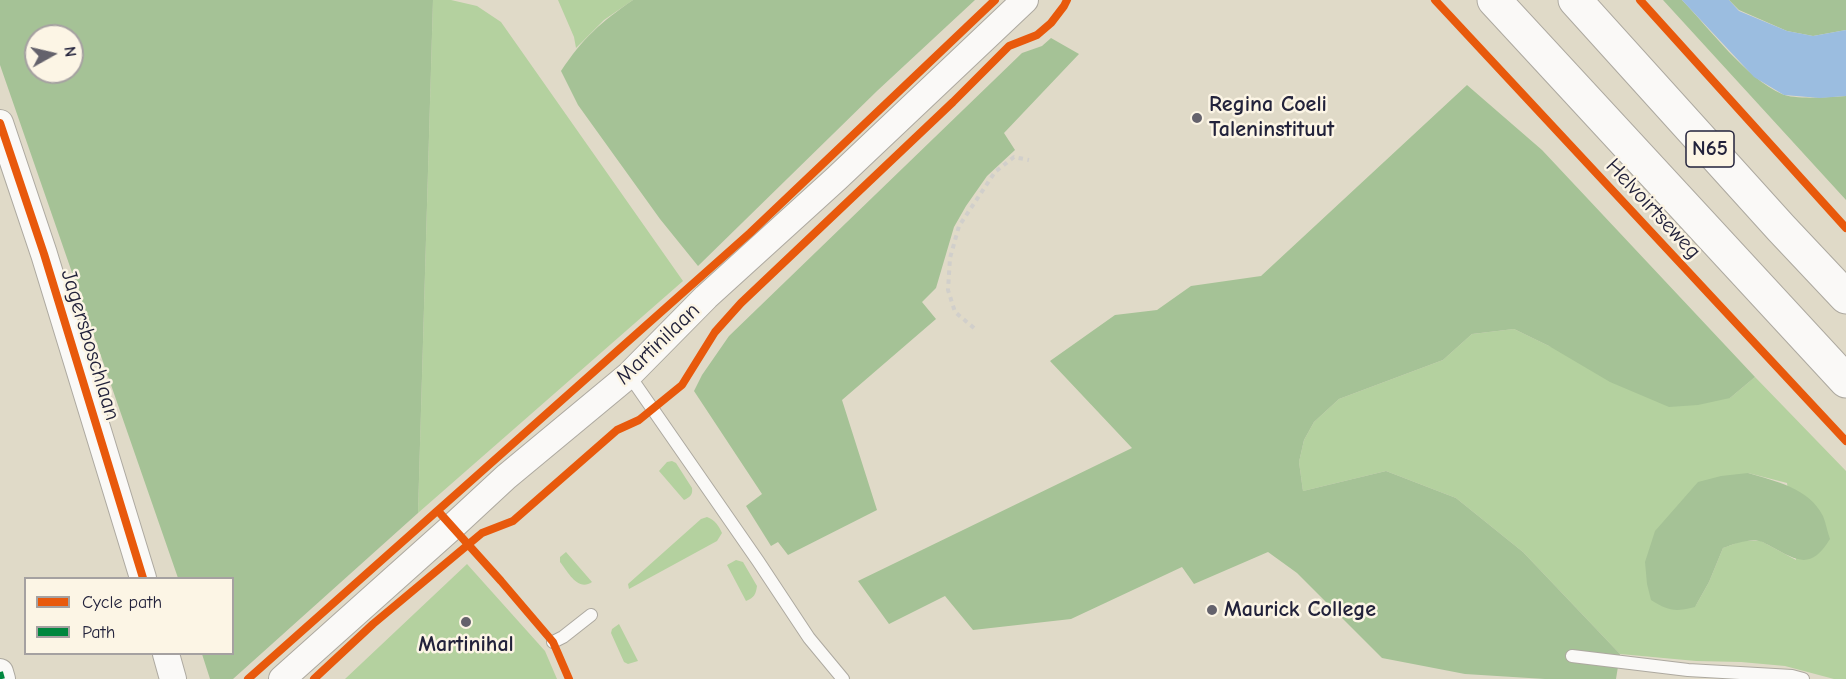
<!DOCTYPE html>
<style>
body{margin:0}
#map{position:relative;width:1846px;height:679px;overflow:hidden;background:#e0dac8;font-family:"Comic Neue",sans-serif}
canvas{display:block}
.legend{position:absolute;left:24px;top:577px;width:210px;height:78px;box-sizing:border-box;background:#fcf5e5;border:2px solid #a5a1a1;margin:0;padding:8px 10px;list-style:none;font-size:18px;color:#22223b}
.legend li{display:flex;align-items:center;gap:12px;height:30px}
.legend b{width:30px;border:2px solid #a5a1a1}
.north{position:absolute;left:24px;top:24px;width:60px;height:60px;box-sizing:border-box;background:#fcf5e5;border:2px solid #a5a1a1;border-radius:50%;rotate:82deg;font-size:16px;font-weight:700;line-height:24px;text-align:center;color:#22223b}
.north::after{content:'';display:block;margin:auto;width:21px;height:27px;background:#64626c;clip-path:polygon(50% 0,100% 100%,50% 72%,0 100%)}
</style>
<div id="map">
<canvas width="1846" height="679"></canvas>
<ul class="legend">
<li><b style="height:8px;background:#e8590c"></b>Cycle path</li>
<li><b style="height:8px;background:#00873e"></b>Path</li>
</ul>
<div class="north">N</div>
</div>
<script>
const c = document.querySelector('canvas').getContext('2d');
c.lineJoin = 'round';
function fillPath(path, color) { c.fillStyle = color; c.fill(path, 'evenodd'); }
function trace(path, color, width, dash) { c.strokeStyle = color; c.lineWidth = width; c.lineCap = dash ? 'butt' : 'round'; c.setLineDash(dash || []); c.stroke(path); }
function drawText(font, color, halo, rows, align = 'center') {
  c.font = font + ' "Comic Neue",sans-serif'; c.lineWidth = 5; c.setLineDash([]); c.textBaseline = 'middle'; c.strokeStyle = halo; c.fillStyle = color; for (const [text, x, y, turn = 0] of rows) {
    c.save(); c.translate(x, y); c.rotate((+turn || 0) * Math.PI / 180); c.textAlign = isNaN(turn) ? turn : align; if (halo) c.strokeText(text, 0, 0); c.fillText(text, 0, 0); c.restore();
  }
}
const green = new Path2D(`
 M 433,0 L 451,0 L 477,6 L 501,22 L 683,281 L 418,513 Z
 M 558,0 L 633,0 L 604,20 L 576,48 L 574,37 Z
 M 1514,329 L 1549,346 L 1730,398 L 1755,377 L 1846,471 L 1846,679 L 1834,679 L 1785,666 L 1741,662 L 1696,661 L 1620,654 L 1523,552 L 1456,498 L 1386,471 L 1303,491 L 1299,462 L 1304,440 L 1314,422 L 1339,399 L 1443,360 L 1472,334 ZM 1748,473 L 1787,483 L 1796,560 L 1761,541 L 1742,541 L 1723,548 L 1709,582 L 1695,607 Z
 M 672,461 L 676,463 L 692,488 C 693,495 690,497 684,500 L 659,471 L 667,462 Z
 M 707,517 C 715,520 719,526 722,533 L 717,541 L 629,589 L 628,584 L 701,519 Z
 M 566,552 L 592,582 C 578,592 568,572 560,562 L 560,557 Z
 M 736,560 L 743,562 L 757,586 C 756,594 754,598 746,601 L 727,565 Z
 M 467,564 L 545,651 L 557,679 L 345,679 Z
 M 619,624 L 638,661 L 628,664 L 624,662 L 611,633 L 612,629 Z`);
const forest = new Path2D(`
 M 0,0 L 433,0 L 418,513 L 233,679 L 210,679 L 202,654 L 232,654 L 232,578 L 178,578 L 0,65 ZM 36,36 L 72,36 L 72,72 L 36,72 Z
 M 633,0 L 975,0 L 877,91 L 698,266 L 660,219 L 578,105 L 561,71 C 583,38 601,22 633,0 Z
 M 1663,0 L 1682,0 C 1709,28 1747,79 1782,94 C 1795,100 1831,97 1846,96 L 1846,200 Z
 M 1729,0 L 1846,0 L 1846,30 L 1813,36 L 1787,31 L 1739,10 Z
 M 1051,38 L 1079,54 L 1004,133 L 1015,150 L 987,176 L 966,206 L 954,227 L 936,288 L 922,302 L 936,319 L 842,400 L 877,510 L 788,555 L 778,542 L 771,546 L 746,506 L 762,494 L 694,391 L 702,375 L 729,336 L 1022,53 L 1042,46 Z
 M 1467,85 L 1542,150 L 1755,377 L 1730,398 L 1698,405 L 1669,407 L 1610,382 L 1549,346 L 1514,329 L 1472,334 L 1443,360 L 1339,399 L 1314,422 L 1304,440 L 1299,462 L 1303,491 L 1386,471 L 1456,498 L 1523,552 L 1620,654 L 1616,679 L 1545,679 L 1465,674 L 1382,658 L 1297,573 L 1268,552 L 1194,584 L 1182,567 L 1071,619 L 973,630 L 945,596 L 889,624 L 858,581 L 1132,448 L 1050,361 L 1115,315 L 1157,310 L 1191,286 L 1261,276 Z
 M 1748,473 C 1775,481 1809,488 1823,516 C 1826,523 1827,531 1830,539 C 1811,570 1798,561 1772,547 C 1768,545 1764,542 1759,541 C 1746,539 1735,544 1723,548 L 1709,582 L 1695,607 C 1674,612 1669,611 1651,600 L 1647,584 L 1645,562 L 1655,531 L 1698,482 L 1721,476 Z`);
const water = new Path2D(`
 M 1682,0 L 1729,0 L 1739,11 L 1787,31 L 1813,36 L 1846,30 L 1846,96 L 1820,98 L 1784,95 L 1754,77 Z`);
const path = new Path2D(`
 M 974,328 L 955,312 L 948,290 L 950,258 L 959,226 L 995,172 L 1014,157 L 1029,160`);
const service = new Path2D(`
 M 629,375 L 758,561 L 809,638 L 843,679
 M 553,642 L 563,637 L 591,615
 M 1572,656 L 1688,670 L 1792,676 L 1803,679`);
const minor = new Path2D(`
 M 0,123 L 44,254 L 143,578
 M 166,654 L 173,679
 M 0,672 L 2,679
 M 282,679 L 452,527 L 506,477 L 629,375 L 706,297 L 837,178 L 1025,0`);
const primary = new Path2D(`
 M 1494,0 L 1846,381
 M 1575,0 L 1781,228 L 1846,297`);
const quiet = new Path2D(`
 M 0,672 L 2,679`);
const cycleway = new Path2D(`
 M 1435,0 L 1846,441
 M 1640,0 L 1846,228
 M 0,123 L 44,254 L 143,578
 M 438,511 L 501,581 L 553,642 L 569,679
 M 248,679 L 750,233 L 995,0
 M 314,679 L 373,624 L 482,533 L 513,521 L 617,430 L 639,420 L 682,385 L 715,332 L 741,303 L 953,102 L 1009,46 L 1037,35 L 1051,23 L 1064,6 L 1067,0`);
const markers = [
 [1197,118,6,"#64626c"],
 [1212,610,6,"#64626c"],
 [466,622,6,"#64626c"]
];
const shields = [
 [1710,149,48]
];
const shieldNames = [
 ["N65",1710,149]
];
const poiNames = [
 ["Regina Coeli",1209,105],
 ["Taleninstituut",1209,130],
 ["Maurick College",1224,610],
 ["Martinihal",466,645,"center"]
];
const streetNames = [
 ["Helvoirtseweg",1653,209,47],
 ["Martinilaan",658,344,-44],
 ["Jagersboschlaan",90,345,73]
];
fillPath(green, '#b4d19f');
fillPath(forest, '#a5c296');
fillPath(water, '#9bbde0');
trace(service, '#ada9a0', 14);
trace(minor, '#ada9a0', 28);
trace(primary, '#ada9a0', 35);
trace(path, '#d1cfcb', 4, [4.5, 4.5]);
trace(service, '#faf9f7', 12);
trace(minor, '#faf9f7', 26);
trace(primary, '#faf9f7', 33);
trace(quiet, '#00873e', 6, [12, 6]);
trace(cycleway, '#e8590c', 8);
for (const [x, y, r, color] of markers) { const dot = new Path2D(); dot.arc(x, y, r, 0, 2 * Math.PI); c.fillStyle = color; c.fill(dot); trace(dot, '#fcf5e5', 2); }
for (const [x, y, w] of shields) { const box = new Path2D(); box.roundRect(x - w / 2, y - 18, w, 36, 4.5); c.fillStyle = '#fcf5e5'; c.fill(box); trace(box, '#22223b', 1.5); }
drawText('bold 21px', '#22223b', null, shieldNames);
drawText('bold 22px', '#22223b', '#fcf5e5', poiNames, 'left');
drawText('22px', '#22223b', '#fcf5e5', streetNames);
</script>
